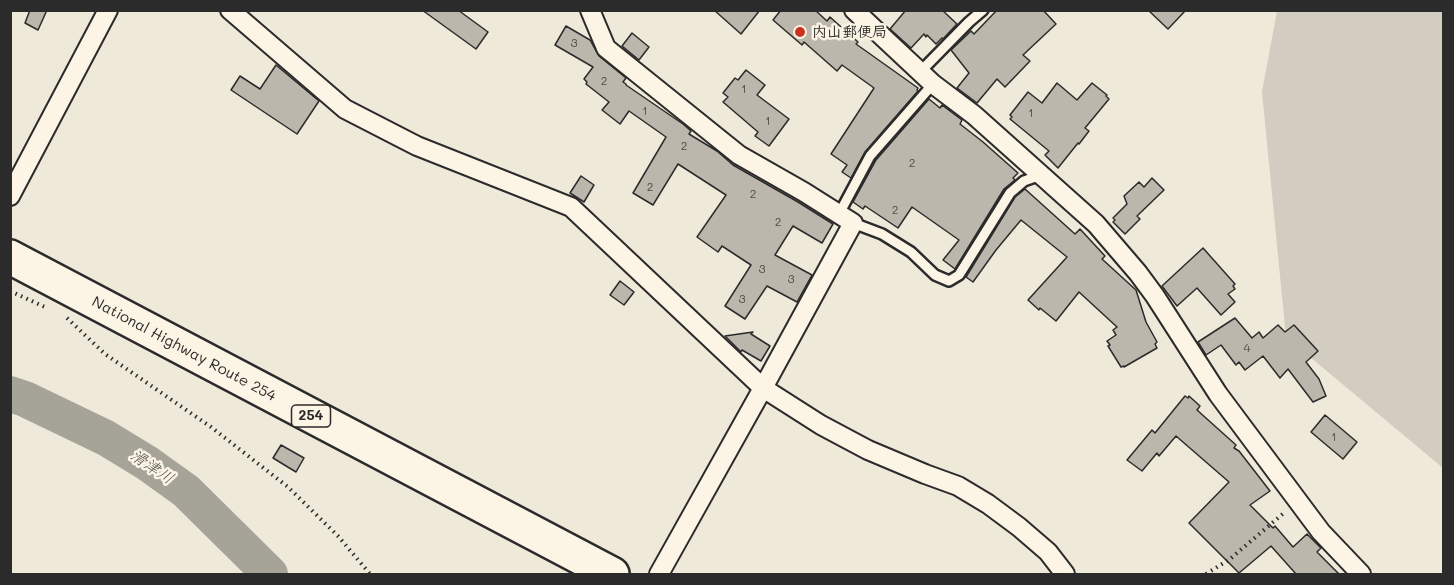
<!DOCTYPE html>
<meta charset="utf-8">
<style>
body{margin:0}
#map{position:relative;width:1454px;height:585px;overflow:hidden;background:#efe9da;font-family:Mali,sans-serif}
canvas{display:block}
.frame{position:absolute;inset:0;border:12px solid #2b2b2b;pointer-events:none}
</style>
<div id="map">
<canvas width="1454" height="585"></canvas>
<div class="frame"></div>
</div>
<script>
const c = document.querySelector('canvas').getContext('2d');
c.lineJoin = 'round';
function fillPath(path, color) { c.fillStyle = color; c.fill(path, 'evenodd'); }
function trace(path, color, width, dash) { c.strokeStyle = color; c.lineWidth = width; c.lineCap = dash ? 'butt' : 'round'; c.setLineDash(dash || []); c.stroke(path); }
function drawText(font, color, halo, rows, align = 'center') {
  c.font = font + ' Mali,"Klee One",sans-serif'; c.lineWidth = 5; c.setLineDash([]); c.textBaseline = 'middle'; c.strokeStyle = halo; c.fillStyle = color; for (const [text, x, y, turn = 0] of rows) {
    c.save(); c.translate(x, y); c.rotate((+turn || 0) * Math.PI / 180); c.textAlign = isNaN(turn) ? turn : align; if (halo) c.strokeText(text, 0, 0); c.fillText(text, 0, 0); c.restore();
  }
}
const green = new Path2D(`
 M 1277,11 L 1443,11 L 1443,468 L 1286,337 L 1262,92 Z`);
const river = new Path2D(`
 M 10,394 L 25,399 L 106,438 L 147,463 L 186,491 L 270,574`);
const building = new Path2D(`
 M 30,10 L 47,10 L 38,30 L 25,23 Z
 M 422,10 L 458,10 L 488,32 L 476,49 Z
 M 714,10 L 760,10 L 741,34 Z
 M 781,10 L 815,10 L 827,21 L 830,17 L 858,42 L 856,44 L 918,88 L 917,90 L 918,91 L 865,152 L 851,178 L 842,172 L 847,165 L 831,154 L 874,88 L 842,65 L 837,71 L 804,42 L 802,45 L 773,20 Z
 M 906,10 L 942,10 L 957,24 L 943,39 L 942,38 L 936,44 L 927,35 L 926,37 L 924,34 L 911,48 L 890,29 Z
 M 997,10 L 1043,10 L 1056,24 L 1023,55 L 1030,61 L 1005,87 L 997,79 L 977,103 L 957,88 L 969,73 L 951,50 L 971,31 L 974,34 Z
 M 1148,10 L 1186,10 L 1168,29 Z
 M 566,26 L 590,40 L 599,56 L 626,78 L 623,82 L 626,84 L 626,85 L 683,124 L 691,131 L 689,134 L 717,151 L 733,165 L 798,202 L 833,224 L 822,243 L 793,226 L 775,255 L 812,275 L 797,302 L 767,286 L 745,319 L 725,306 L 751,265 L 722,246 L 718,252 L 697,237 L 726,195 L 678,164 L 653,205 L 633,193 L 666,137 L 629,111 L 620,124 L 602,110 L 609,102 L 586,84 L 587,82 L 584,79 L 593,67 L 555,45 Z
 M 632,33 L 649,47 L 639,60 L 622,46 Z
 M 276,65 L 319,101 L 297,134 L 231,90 L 240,76 L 260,89 Z
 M 746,70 L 765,85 L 757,95 L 789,119 L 769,146 L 755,136 L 758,132 L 723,102 L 728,97 L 723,93 L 735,78 L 738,80 Z
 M 1057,83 L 1077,100 L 1092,83 L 1107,95 L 1106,96 L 1109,99 L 1085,128 L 1089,131 L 1079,144 L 1078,143 L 1058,168 L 1045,155 L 1049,151 L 1010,119 L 1012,117 L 1010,115 L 1028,92 L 1042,103 Z
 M 929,99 L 940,108 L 942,105 L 962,120 L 960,124 L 983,142 L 1018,173 L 1013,178 L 1015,180 L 1004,189 L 955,269 L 943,260 L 959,240 L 912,207 L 898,228 L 865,206 L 863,209 L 853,202 L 876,160 Z
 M 581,176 L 594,185 L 584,202 L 570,193 Z
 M 1152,178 L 1164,190 L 1137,216 L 1140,219 L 1125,234 L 1113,222 L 1115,220 L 1113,218 L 1127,204 L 1124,196 L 1139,182 L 1144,187 Z
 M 1025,189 L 1075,234 L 1080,229 L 1105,256 L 1102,259 L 1136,290 L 1146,322 L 1157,342 L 1155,344 L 1157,348 L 1124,367 L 1124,366 L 1121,367 L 1108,346 L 1110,345 L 1107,341 L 1116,335 L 1113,330 L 1117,327 L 1079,292 L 1056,321 L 1040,308 L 1039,310 L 1028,300 L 1067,257 L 1021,220 L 996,250 L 973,282 L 966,277 L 1015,197 Z
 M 1203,248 L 1235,284 L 1233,286 L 1235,289 L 1228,294 L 1235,302 L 1221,315 L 1197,288 L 1177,306 L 1162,286 Z
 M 620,281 L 634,292 L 624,305 L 610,295 Z
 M 1235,318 L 1252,338 L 1259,332 L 1263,338 L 1278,325 L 1285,332 L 1294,325 L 1318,351 L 1306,362 L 1319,379 L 1326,396 L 1313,402 L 1288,369 L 1280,378 L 1263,356 L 1245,370 L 1239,362 L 1236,365 L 1221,345 L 1206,355 L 1198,342 Z
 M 753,332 L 751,334 L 770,346 L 761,361 L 742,350 L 741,352 L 725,336 Z
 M 1185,396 L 1188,398 L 1189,396 L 1200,406 L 1197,410 L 1236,445 L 1234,448 L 1239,451 L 1270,491 L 1250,505 L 1273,528 L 1275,526 L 1293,547 L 1307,534 L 1321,548 L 1317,552 L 1339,574 L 1296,574 L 1271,546 L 1239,573 L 1189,523 L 1229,482 L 1176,436 L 1159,456 L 1157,453 L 1142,471 L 1127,460 L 1152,430 L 1155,433 Z
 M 1325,415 L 1357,442 L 1343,459 L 1311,432 Z
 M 281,445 L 304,458 L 296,472 L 273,458 Z`);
const path = new Path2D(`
 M 10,291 L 45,307
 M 67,318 L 105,354 L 211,427 L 288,487 L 338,536 L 370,574
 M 1206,574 L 1230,559 L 1285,512`);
const lane = new Path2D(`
 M 920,72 L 969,22 L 983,10
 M 839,214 L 870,156 L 933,84
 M 853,223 L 882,234 L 911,252 L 935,275 L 949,281 L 959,275 L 1010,193 L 1024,181 L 1041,175`);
const street = new Path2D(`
 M 230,10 L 345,109 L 417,146 L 571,207 L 763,388 L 821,425 L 868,450 L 925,474 L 958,486 L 988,504 L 1019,527 L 1048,552 L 1065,574
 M 590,10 L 606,48 L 739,155 L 804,192 L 853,223 L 763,388 L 659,574
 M 854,10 L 933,84 L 974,115 L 1096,224 L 1138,273 L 1155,296 L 1218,394 L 1321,532 L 1361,574
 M 10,196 L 108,10`);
const highway = new Path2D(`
 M 10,257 L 612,574`);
const markers = [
 [800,32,6,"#c8321e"]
];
const numberNames = [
 ["3",574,43],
 ["2",604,81],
 ["1",744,89],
 ["1",645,111],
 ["1",1031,113],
 ["1",768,121],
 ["2",684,146],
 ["2",912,163],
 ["2",650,187],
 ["2",753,194],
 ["2",895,210],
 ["2",778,222],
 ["3",762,269],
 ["3",791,279],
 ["3",742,299],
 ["4",1247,348],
 ["1",1334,437]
];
const shields = [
 [311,416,39]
];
const shieldNames = [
 ["254",311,416]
];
const poiNames = [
 ["内山郵便局",812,32]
];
const streetNames = [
 ["National Highway Route 254",184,349,28]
];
const waterNames = [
 ["滑津川",152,467,34]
];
fillPath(green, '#d2cdc0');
trace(river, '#a6a399', 36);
fillPath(building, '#bcb7ac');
trace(building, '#2b2b2b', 1.5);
trace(lane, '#2b2b2b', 14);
trace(street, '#2b2b2b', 22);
trace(highway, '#2b2b2b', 38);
trace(path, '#2b2b2b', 4, [1.5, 4.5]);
trace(lane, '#fcf5e5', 9);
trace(street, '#fcf5e5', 18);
trace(highway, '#fcf5e5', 33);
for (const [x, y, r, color] of markers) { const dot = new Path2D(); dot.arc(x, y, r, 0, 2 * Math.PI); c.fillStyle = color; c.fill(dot); trace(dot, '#fcf5e5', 2); }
drawText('12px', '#4f4e4b', null, numberNames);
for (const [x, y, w] of shields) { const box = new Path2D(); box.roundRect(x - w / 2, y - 11, w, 22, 4.5); c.fillStyle = '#fcf5e5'; c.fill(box); trace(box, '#2b2b2b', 1.5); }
drawText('bold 14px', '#2b2b2b', null, shieldNames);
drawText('bold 15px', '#2b2b2b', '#fcf5e5', poiNames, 'left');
drawText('15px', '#2b2b2b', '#fcf5e5', streetNames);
drawText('italic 16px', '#565552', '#fcf5e5', waterNames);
</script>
